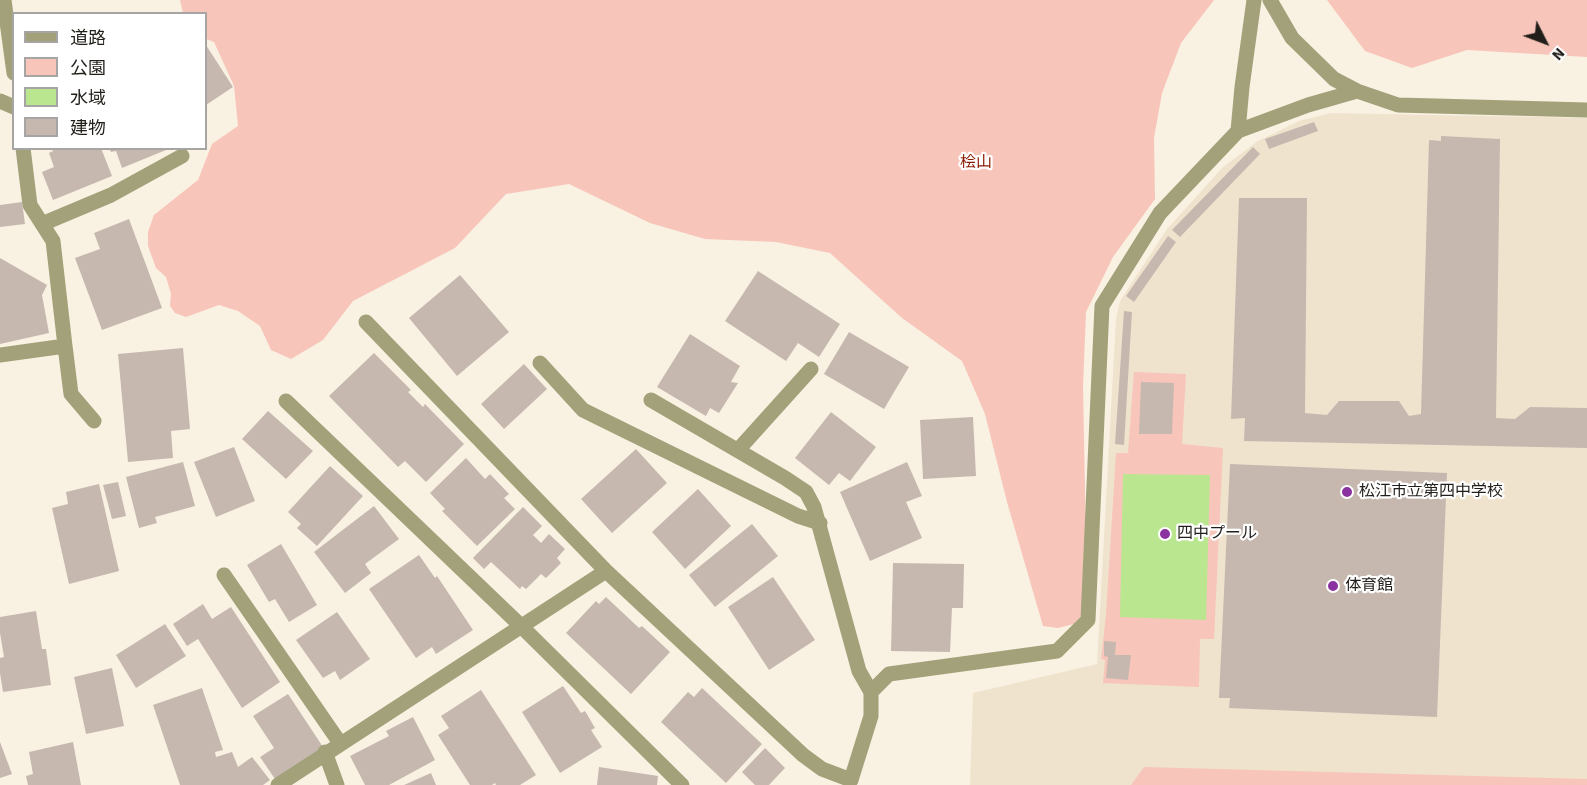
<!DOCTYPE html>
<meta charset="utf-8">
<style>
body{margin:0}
#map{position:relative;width:1587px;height:785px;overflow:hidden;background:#f9f1e2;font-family:"Source Sans 3","Noto Sans JP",sans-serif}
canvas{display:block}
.legend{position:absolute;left:12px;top:12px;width:195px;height:138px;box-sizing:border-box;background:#fff;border:2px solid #a7a5a3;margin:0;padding:8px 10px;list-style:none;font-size:18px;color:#221f1a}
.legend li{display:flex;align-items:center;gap:12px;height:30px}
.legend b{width:30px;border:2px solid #a7a5a3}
.north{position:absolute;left:1515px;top:12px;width:60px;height:60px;-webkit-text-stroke:4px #fff;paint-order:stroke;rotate:132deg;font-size:16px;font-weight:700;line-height:24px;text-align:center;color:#221f1a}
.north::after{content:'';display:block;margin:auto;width:21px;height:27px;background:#221f1a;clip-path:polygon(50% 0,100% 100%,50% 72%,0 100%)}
</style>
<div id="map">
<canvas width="1587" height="785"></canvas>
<ul class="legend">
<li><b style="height:8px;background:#a2a179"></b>道路</li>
<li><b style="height:16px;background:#f8c5ba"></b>公園</li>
<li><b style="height:16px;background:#bae68f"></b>水域</li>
<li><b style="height:16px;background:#c6b8af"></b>建物</li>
</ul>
<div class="north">N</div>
</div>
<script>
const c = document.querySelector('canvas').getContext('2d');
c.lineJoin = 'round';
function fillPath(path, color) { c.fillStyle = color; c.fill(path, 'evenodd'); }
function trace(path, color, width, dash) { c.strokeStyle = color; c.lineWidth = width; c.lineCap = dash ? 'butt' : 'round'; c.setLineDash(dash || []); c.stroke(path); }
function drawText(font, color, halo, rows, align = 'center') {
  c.font = font + ' "Source Sans 3","Noto Sans JP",sans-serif'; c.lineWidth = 4.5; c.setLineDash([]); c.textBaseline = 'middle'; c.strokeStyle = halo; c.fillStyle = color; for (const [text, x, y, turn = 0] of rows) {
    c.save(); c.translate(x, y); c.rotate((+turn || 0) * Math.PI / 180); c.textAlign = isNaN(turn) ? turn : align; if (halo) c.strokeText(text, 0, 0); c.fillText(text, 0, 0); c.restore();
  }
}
const built = new Path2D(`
 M 1331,113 L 1587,118 L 1587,785 L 970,785 L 973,693 L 1097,664 L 1116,319 L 1120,301 L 1167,229 L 1223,167 L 1258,141 L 1299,121 Z`);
const green = new Path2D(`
 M 180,0 L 1214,0 L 1181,43 L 1162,93 L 1154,138 L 1155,199 L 1113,257 L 1086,312 L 1083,386 L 1086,545 L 1082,615 L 1074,624 L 1058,628 L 1043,626 L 1007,502 L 985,414 L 962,361 L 902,318 L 830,253 L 776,242 L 705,239 L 650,223 L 569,184 L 506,194 L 455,248 L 353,301 L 323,340 L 291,359 L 271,350 L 260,326 L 238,311 L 219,305 L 186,317 L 175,313 L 170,306 L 171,294 L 166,277 L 156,268 L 148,246 L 148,232 L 154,215 L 198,180 L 212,144 L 238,126 L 234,86 L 214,42 L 206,39 L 206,14 L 183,13 Z
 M 1327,0 L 1587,0 L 1587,57 L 1467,50 L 1412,68 L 1365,51 Z
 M 1134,372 L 1186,374 L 1182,444 L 1223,448 L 1214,639 L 1200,639 L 1199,687 L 1103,683 L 1105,660 L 1101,659 L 1106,615 L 1116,453 L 1128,453 Z
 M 1144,767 L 1587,779 L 1587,785 L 1131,785 Z`);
const water = new Path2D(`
 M 1123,474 L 1210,475 L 1206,620 L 1120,617 Z`);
const building = new Path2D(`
 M 206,45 L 233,87 L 206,105 Z
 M 1314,122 L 1318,131 L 1269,149 L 1265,139 Z
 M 1441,136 L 1500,139 L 1496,418 L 1515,419 L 1530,407 L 1587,408 L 1587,448 L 1244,441 L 1245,418 L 1231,419 L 1239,198 L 1307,198 L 1305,413 L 1327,415 L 1339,401 L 1399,401 L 1409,416 L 1421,414 L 1429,140 L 1441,141 Z
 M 1253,147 L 1260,154 L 1180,237 L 1172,230 Z
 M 52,148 L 101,148 L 112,176 L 53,200 L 42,172 L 54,167 L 49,153 L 53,151 Z
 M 109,148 L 165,148 L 166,150 L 122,168 L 116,151 L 111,152 Z
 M 22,202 L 25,224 L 0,227 L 0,205 Z
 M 129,219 L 162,308 L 102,330 L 75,258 L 100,249 L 94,233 Z
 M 1168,236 L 1176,242 L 1134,302 L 1126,296 Z
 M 0,258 L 47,285 L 42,295 L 49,333 L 0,344 Z
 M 758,271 L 840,324 L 819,357 L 798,343 L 786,361 L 725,321 Z
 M 460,275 L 509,332 L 457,376 L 409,318 Z
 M 1124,311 L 1132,312 L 1124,445 L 1115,444 Z
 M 849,332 L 909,367 L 884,409 L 824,374 Z
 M 690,334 L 740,366 L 731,382 L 738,383 L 719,413 L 710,408 L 706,416 L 657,387 Z
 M 183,348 L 190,429 L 171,431 L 173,458 L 128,462 L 118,354 Z
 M 374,353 L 411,390 L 408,392 L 423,407 L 425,404 L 464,444 L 426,482 L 405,461 L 398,467 L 329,396 Z
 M 524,364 L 547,389 L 504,429 L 481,404 Z
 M 1141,382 L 1174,383 L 1172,434 L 1139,434 Z
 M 268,411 L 313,451 L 286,479 L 242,439 Z
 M 831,412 L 876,447 L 850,481 L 839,473 L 829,485 L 795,458 Z
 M 973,417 L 976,476 L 923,479 L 920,420 Z
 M 234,447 L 255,501 L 216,517 L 194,462 Z
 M 636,449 L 667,483 L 612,533 L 581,499 Z
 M 466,458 L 485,479 L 490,474 L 509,494 L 504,498 L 515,509 L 477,546 L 442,511 L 445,509 L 430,493 Z
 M 183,462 L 195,506 L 155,517 L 157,523 L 139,528 L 126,477 Z
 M 907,462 L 922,496 L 906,502 L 922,538 L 870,561 L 840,492 Z
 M 1230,464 L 1447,473 L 1437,717 L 1229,708 L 1230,698 L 1219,698 Z
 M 330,466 L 363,496 L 317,546 L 297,528 L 301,524 L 288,512 Z
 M 118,482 L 126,516 L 112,519 L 103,485 Z
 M 99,484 L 119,571 L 69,584 L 52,508 L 68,504 L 66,492 Z
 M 698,489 L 731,526 L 685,569 L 652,532 Z
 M 374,506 L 399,539 L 365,564 L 371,573 L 345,593 L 314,552 Z
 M 523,507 L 542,526 L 533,535 L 541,543 L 549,534 L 565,549 L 557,558 L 561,563 L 546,578 L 541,574 L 526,589 L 522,586 L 520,589 L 491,562 L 484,569 L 473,558 Z
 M 752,524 L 778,556 L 715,607 L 689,575 Z
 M 281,544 L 317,605 L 289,622 L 275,599 L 269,602 L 247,565 Z
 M 419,555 L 435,578 L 437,576 L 473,630 L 436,654 L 432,647 L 416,658 L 369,589 Z
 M 893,563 L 964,564 L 963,608 L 952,608 L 950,652 L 891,651 Z
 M 773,577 L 815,640 L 769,670 L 728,607 Z
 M 606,597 L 639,628 L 642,626 L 670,652 L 631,694 L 566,633 L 596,601 L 599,604 Z
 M 203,604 L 212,619 L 231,607 L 280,682 L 242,708 L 198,639 L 187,646 L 173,624 Z
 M 36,611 L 42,649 L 46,649 L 51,685 L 3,692 L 0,673 L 0,658 L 4,657 L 0,633 L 0,617 Z
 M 337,612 L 370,659 L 340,680 L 335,671 L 323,678 L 296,640 Z
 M 165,624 L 186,656 L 136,688 L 116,655 Z
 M 1104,641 L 1116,642 L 1115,655 L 1131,655 L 1128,680 L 1106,678 L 1108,657 L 1104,656 Z
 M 112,668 L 124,726 L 86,734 L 74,677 Z
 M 563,686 L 581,713 L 585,711 L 595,728 L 591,730 L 602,747 L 560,773 L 522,712 Z
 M 202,688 L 223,750 L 215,752 L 216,757 L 232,752 L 238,767 L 252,757 L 270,780 L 263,785 L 180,785 L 153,705 Z
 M 702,688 L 762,744 L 726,783 L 661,722 L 688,692 L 694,697 Z
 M 481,690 L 536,775 L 520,785 L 496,785 L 495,783 L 492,785 L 470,785 L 438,735 L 449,728 L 441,716 Z
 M 288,694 L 323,747 L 275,779 L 260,757 L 274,748 L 253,716 Z
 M 413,717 L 435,760 L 389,785 L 365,785 L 350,756 L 389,736 L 386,731 Z
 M 0,742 L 12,774 L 0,778 Z
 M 73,742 L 81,785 L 28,785 L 26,776 L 33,774 L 29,752 Z
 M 765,748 L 785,768 L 769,785 L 755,785 L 742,772 Z
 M 599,767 L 658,776 L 657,785 L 597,785 Z
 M 431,773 L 436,785 L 404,785 Z`);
const minor = new Path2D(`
 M 4,0 L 14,73
 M 1270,0 L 1292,38 L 1334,79 L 1357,91
 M 0,101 L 14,107
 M 1238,131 L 1308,105 L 1357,91 L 1398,105 L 1587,110
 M 42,224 L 111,195 L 182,156
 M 366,322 L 606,571 L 803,755 L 822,769 L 851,780 L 871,716 L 871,692 L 859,671 L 814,507 L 806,492 L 785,478 L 651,400
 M 65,346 L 71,394 L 94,421
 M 0,355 L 65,346 L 53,241 L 30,205 L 23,148
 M 540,363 L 583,410 L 798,516 L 820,523
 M 286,401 L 521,626 L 682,785
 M 738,450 L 811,369
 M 224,575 L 340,743
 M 871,692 L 889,674 L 1057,651 L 1088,620 L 1102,306 L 1160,213 L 1238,131 L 1242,87 L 1254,0
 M 325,752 L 337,785
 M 278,785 L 606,571`);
const markers = [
 [1347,492,6,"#8a329f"],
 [1165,534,6,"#8a329f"],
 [1333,586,6,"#8a329f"]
];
const parkNames = [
 ["桧山",976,163]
];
const poiNames = [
 ["松江市立第四中学校",1359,492],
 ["四中プール",1177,534],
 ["体育館",1345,586]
];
fillPath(built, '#efe3ce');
fillPath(green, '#f8c5ba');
fillPath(water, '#bae68f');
fillPath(building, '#c6b8af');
trace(minor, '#a2a179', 15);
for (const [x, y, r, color] of markers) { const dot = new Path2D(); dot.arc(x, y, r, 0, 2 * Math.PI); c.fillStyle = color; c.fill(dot); trace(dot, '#fff', 2); }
drawText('16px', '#8c1901', '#fff', parkNames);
drawText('16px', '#221f1a', '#fff', poiNames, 'left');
</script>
